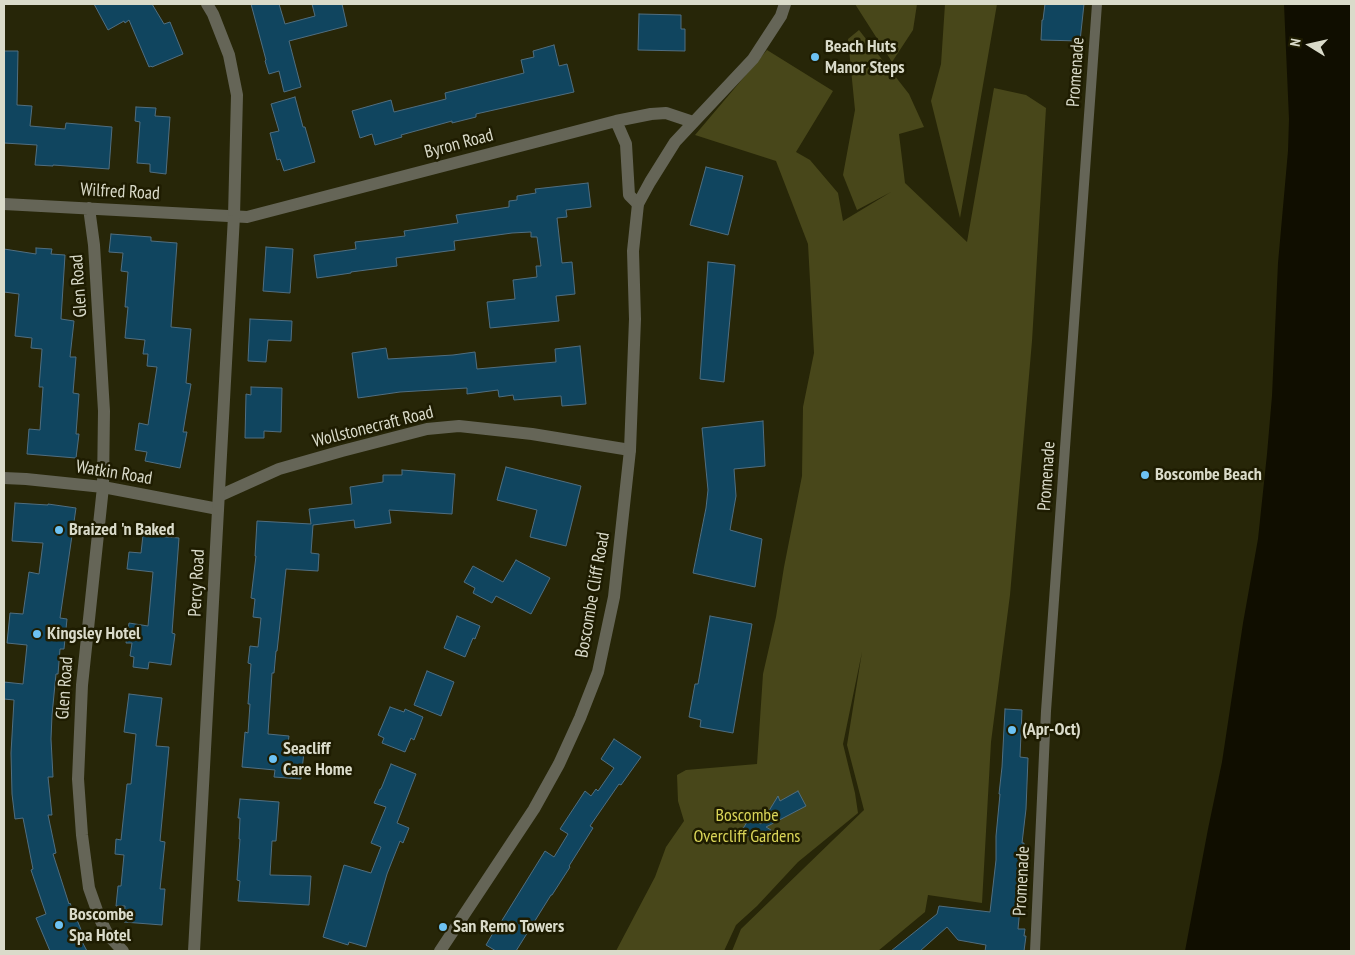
<!DOCTYPE html>
<html>
<head>
<meta charset="utf-8">
<style>
	body { margin:0 }
	#map { position:relative; width:1355px; height:955px; overflow:hidden; background:#272608; font-family:"PT Sans Narrow",sans-serif }
	canvas { display:block }
	.frame { position:absolute; inset:0; border:5px solid #dadbca; pointer-events:none }
	.north { position:absolute; left:1285px; top:20px; width:50px; height:50px; -webkit-text-stroke:4px #1e1c01; paint-order:stroke; rotate:280deg; font-size:14px; font-weight:700; line-height:20px; text-align:center; color:#dadbca }
	.north::after { content:''; display:block; margin:auto; width:18px; height:22px; background:#dadbca; clip-path:polygon(50% 0,100% 100%,50% 72%,0 100%) }
</style>
</head>
<body>
<div id="map">
<canvas width="1355" height="955"></canvas>
<div class="frame"></div>
<div class="north">N</div>
</div>
<script>
const ctx = document.querySelector('canvas').getContext('2d');
ctx.lineJoin = 'round';
function paint(path, color) { ctx.fillStyle = color; ctx.fill(path, 'evenodd'); }
const poly = rows => new Path2D(rows.map(r => 'M' + r).join(''));
function stroke(path, color, width, dash) { ctx.strokeStyle = color; ctx.lineWidth = width; ctx.lineCap = dash ? 'butt' : 'round'; ctx.setLineDash(dash || []); ctx.stroke(path); }
function label(font, color, halo, rows, align = 'center') {
  ctx.font = font + ' "PT Sans Narrow",sans-serif'; ctx.lineWidth = 5; ctx.setLineDash([]); ctx.textBaseline = 'middle'; ctx.strokeStyle = halo; ctx.fillStyle = color; for (const [text, x, y, turn = 0] of rows) {
    ctx.save(); ctx.translate(x, y); ctx.rotate((+turn || 0) * Math.PI / 180); ctx.textAlign = isNaN(turn) ? turn : align; if (halo) ctx.strokeText(text, 0, 0); ctx.fillText(text, 0, 0); ctx.restore();
  }
}
const green = poly([
	[855,4,917,4,913,30,892,62],
	[945,4,997,4,960,218,931,101,941,64],
	[859,30,909,94,924,127,899,134,905,183,967,242,994,88,1026,95,1046,108,1032,341,1010,595,991,742,982,903,928,895,925,912,878,951,732,951,741,929,864,810,847,745,862,652,843,744,855,793,858,813,798,862,757,906,736,925,724,951,616,951,655,877,666,847,684,821,678,801,677,775,686,770,757,764,763,674,776,617,784,567,802,476,803,407,814,353,808,244,776,161,695,135,767,50,833,91,796,152,810,160,838,193,843,221,891,192,857,210,843,175,855,110,848,39]
]);
const water = poly([
	[1284,4,1351,4,1351,951,1185,951,1208,829,1222,762,1243,623,1258,539,1267,454,1272,396,1278,263,1288,151,1289,119]
]);
const building = poly([
	[94,4,152,4,164,24,170,22,183,54,152,67,151,66,149,67,129,20,125,23,124,21,108,30,94,4],
	[251,4,279,4,285,24,315,16,312,4,342,4,347,26,289,41,301,87,284,92,279,71,269,74,265,61,266,60,251,4],
	[1045,4,1084,4,1080,41,1041,40,1042,20,1043,20,1045,4],
	[639,14,681,15,681,29,685,29,685,51,638,50,639,14],
	[554,45,559,66,567,64,574,92,476,114,476,117,452,123,452,121,401,135,402,137,375,145,372,134,360,138,352,111,391,100,394,112,446,99,445,93,524,73,521,60,534,57,533,51,554,45],
	[4,51,18,51,17,105,32,106,30,126,65,129,66,123,112,127,109,169,53,165,53,166,35,165,37,145,4,143,4,51],
	[295,97,303,127,305,127,315,162,284,171,280,159,277,160,270,133,279,131,271,104,295,97],
	[136,107,156,108,155,116,170,117,166,174,150,172,150,164,137,163,140,122,135,121,136,107],
	[706,167,743,176,728,235,690,225,706,167],
	[588,183,591,207,566,210,567,217,557,218,562,263,572,262,575,294,556,296,559,321,490,328,487,302,515,299,513,280,537,277,536,266,541,266,537,237,531,237,531,232,512,233,454,241,455,250,396,258,397,266,351,272,351,273,317,278,314,255,356,249,355,242,405,236,404,231,458,223,456,215,509,207,509,201,517,200,517,196,536,193,535,189,588,183],
	[111,234,151,237,151,241,177,243,171,327,191,329,186,383,191,384,183,432,187,432,180,468,145,461,147,452,135,450,139,423,148,425,157,367,147,366,148,354,143,354,145,340,125,338,128,307,125,307,128,272,121,271,123,253,109,252,111,234],
	[266,247,293,249,290,293,263,291,266,247],
	[36,248,52,249,51,254,65,255,61,319,74,321,70,357,76,357,73,393,79,394,76,434,79,434,76,458,27,454,29,429,40,430,43,387,39,387,42,349,31,348,32,338,15,336,19,294,4,292,4,249,36,254,36,248],
	[708,262,735,265,724,382,700,379,708,262],
	[250,319,292,321,291,341,268,340,266,362,248,361,250,319],
	[580,346,586,404,562,406,561,396,514,400,513,395,499,397,498,390,467,394,467,388,400,392,358,398,352,353,386,348,388,359,453,355,475,352,477,369,556,362,555,349,580,346],
	[251,387,282,388,281,432,264,431,264,438,245,438,246,394,251,395,251,387],
	[763,421,765,466,734,469,736,496,730,530,762,539,755,587,693,573,706,508,708,490,702,428,763,421],
	[506,467,581,486,566,546,530,537,537,510,497,500,506,467],
	[402,470,455,474,452,514,389,510,391,523,355,528,354,520,313,525,311,553,319,554,318,571,286,569,277,651,276,651,274,673,272,673,268,734,289,736,287,751,304,752,301,779,274,777,275,770,242,767,245,732,248,733,250,704,248,704,251,664,248,663,250,646,258,647,261,618,253,617,255,599,251,598,256,556,255,556,257,521,311,524,309,509,352,504,350,487,383,482,383,475,402,475,402,470],
	[15,503,48,505,48,504,76,508,60,618,67,619,64,649,60,649,58,674,56,674,52,715,51,739,53,777,48,777,52,815,48,815,56,853,53,854,69,904,70,903,82,932,78,934,87,951,50,951,36,918,46,914,31,870,33,869,23,818,15,819,12,794,11,753,14,700,4,699,4,682,23,684,27,645,7,643,10,613,23,614,29,572,39,574,43,543,12,541,15,503],
	[143,535,179,538,172,633,175,634,171,665,149,662,148,669,133,667,134,657,130,656,132,643,126,643,129,623,148,626,153,572,127,569,129,552,141,553,143,535],
	[516,560,550,578,531,614,496,596,492,603,473,593,475,588,464,582,473,566,503,582,516,560],
	[457,616,480,626,475,639,473,638,465,657,444,648,457,616],
	[710,616,752,624,733,733,700,727,701,720,689,717,695,684,698,684,710,616],
	[427,671,454,682,441,716,414,705,427,671],
	[129,694,162,698,156,746,169,747,160,841,165,842,160,889,165,889,162,925,124,922,125,906,116,906,118,886,121,886,124,855,115,854,116,839,121,840,127,784,131,784,136,734,124,732,129,694],
	[390,707,404,712,405,709,423,717,414,740,411,738,405,752,382,743,384,738,378,735,390,707],
	[1005,709,1022,710,1020,757,1028,758,1026,809,1022,843,1024,843,1023,860,1021,876,1023,876,1018,929,1025,929,1024,936,1026,936,1024,951,985,951,986,945,958,940,947,927,920,951,891,951,937,914,939,906,990,912,996,860,996,836,1000,794,999,794,1002,767,1005,709],
	[614,739,641,757,621,785,619,784,590,826,593,828,569,866,570,867,552,895,551,895,516,951,496,951,486,945,500,921,501,922,545,851,554,857,568,834,560,829,585,791,591,796,596,789,598,791,614,768,601,759,614,739],
	[391,764,416,774,397,823,409,828,403,843,400,841,387,874,366,947,349,942,348,945,323,937,344,865,371,873,381,847,371,843,386,807,374,803,380,789,381,789,391,764],
	[798,791,806,806,766,827,771,830,762,845,741,832,750,817,761,824,778,796,780,801,798,791],
	[240,799,279,802,276,841,272,841,270,875,311,876,309,905,238,901,240,881,237,880,240,839,239,839,240,818,238,818,240,799]
]);
const pedestrian = poly([
	[1035,951,1046,711,1097,4]
]);
const minor = poly([
	[616,121,626,144,629,195,638,204],
	[4,204,247,217,616,121,651,114,666,113,693,122],
	[89,208,94,245,104,411,103,487,82,685,78,779,82,835,89,888,100,919,108,935,123,951],
	[4,478,26,479,103,487,218,509],
	[219,496,279,469,342,451,427,429,459,426,532,434,630,450]
]);
const tertiary = poly([
	[194,951,234,216,237,95,229,55,213,14,207,4],
	[440,951,534,809,559,764,580,718,598,672,614,597,630,450,635,319,633,251,638,204,650,182,675,142,753,59,781,16,785,4]
]);
const markers = [
	[815,57,5,"#6dc2f3"],
	[1145,475,5,"#6dc2f3"],
	[59,530,5,"#6dc2f3"],
	[37,634,5,"#6dc2f3"],
	[1012,730,5,"#6dc2f3"],
	[273,759,5,"#6dc2f3"],
	[59,925,5,"#6dc2f3"],
	[443,927,5,"#6dc2f3"]
];
const poiNames = [
	["Beach Huts",825,47],
	["Manor Steps",825,68],
	["Boscombe Beach",1155,475],
	["Braized 'n Baked",69,530],
	["Kingsley Hotel",47,634],
	["(Apr-Oct)",1022,730],
	["Seacliff",283,749],
	["Care Home",283,770],
	["Boscombe",69,915],
	["Spa Hotel",69,936],
	["San Remo Towers",453,927]
];
const streetNames = [
	["Promenade",1076,72,-86],
	["Byron Road",459,144,-15],
	["Wilfred Road",120,192,3],
	["Glen Road",79,286,-94],
	["Wollstonecraft Road",373,427,-14],
	["Watkin Road",114,473,9],
	["Promenade",1047,476,-86],
	["Percy Road",197,583,-87],
	["Boscombe Cliff Road",593,595,-80],
	["Glen Road",65,688,-86],
	["Promenade",1022,881,-87]
];
const parkNames = [
	["Boscombe",747,816],
	["Overcliff Gardens",747,837]
];
paint(green, '#48471a');
paint(water, '#100e00');
paint(building, '#10455f');
stroke(building, '#506e80', 1);
stroke(pedestrian, '#656557', 10);
stroke(minor, '#656557', 12);
stroke(tertiary, '#656557', 12);
for (const [x, y, r, color] of markers) { const dot = new Path2D(); dot.arc(x, y, r, 0, 2 * Math.PI); ctx.fillStyle = color; ctx.fill(dot); stroke(dot, '#1e1c01', 2); }
label('bold 18px', '#dadbca', '#1e1c01', poiNames, 'left');
label('18px', '#dadbca', '#1e1c01', streetNames);
label('18px', '#dad558', '#1e1c01', parkNames);
</script>
</body>
</html>
